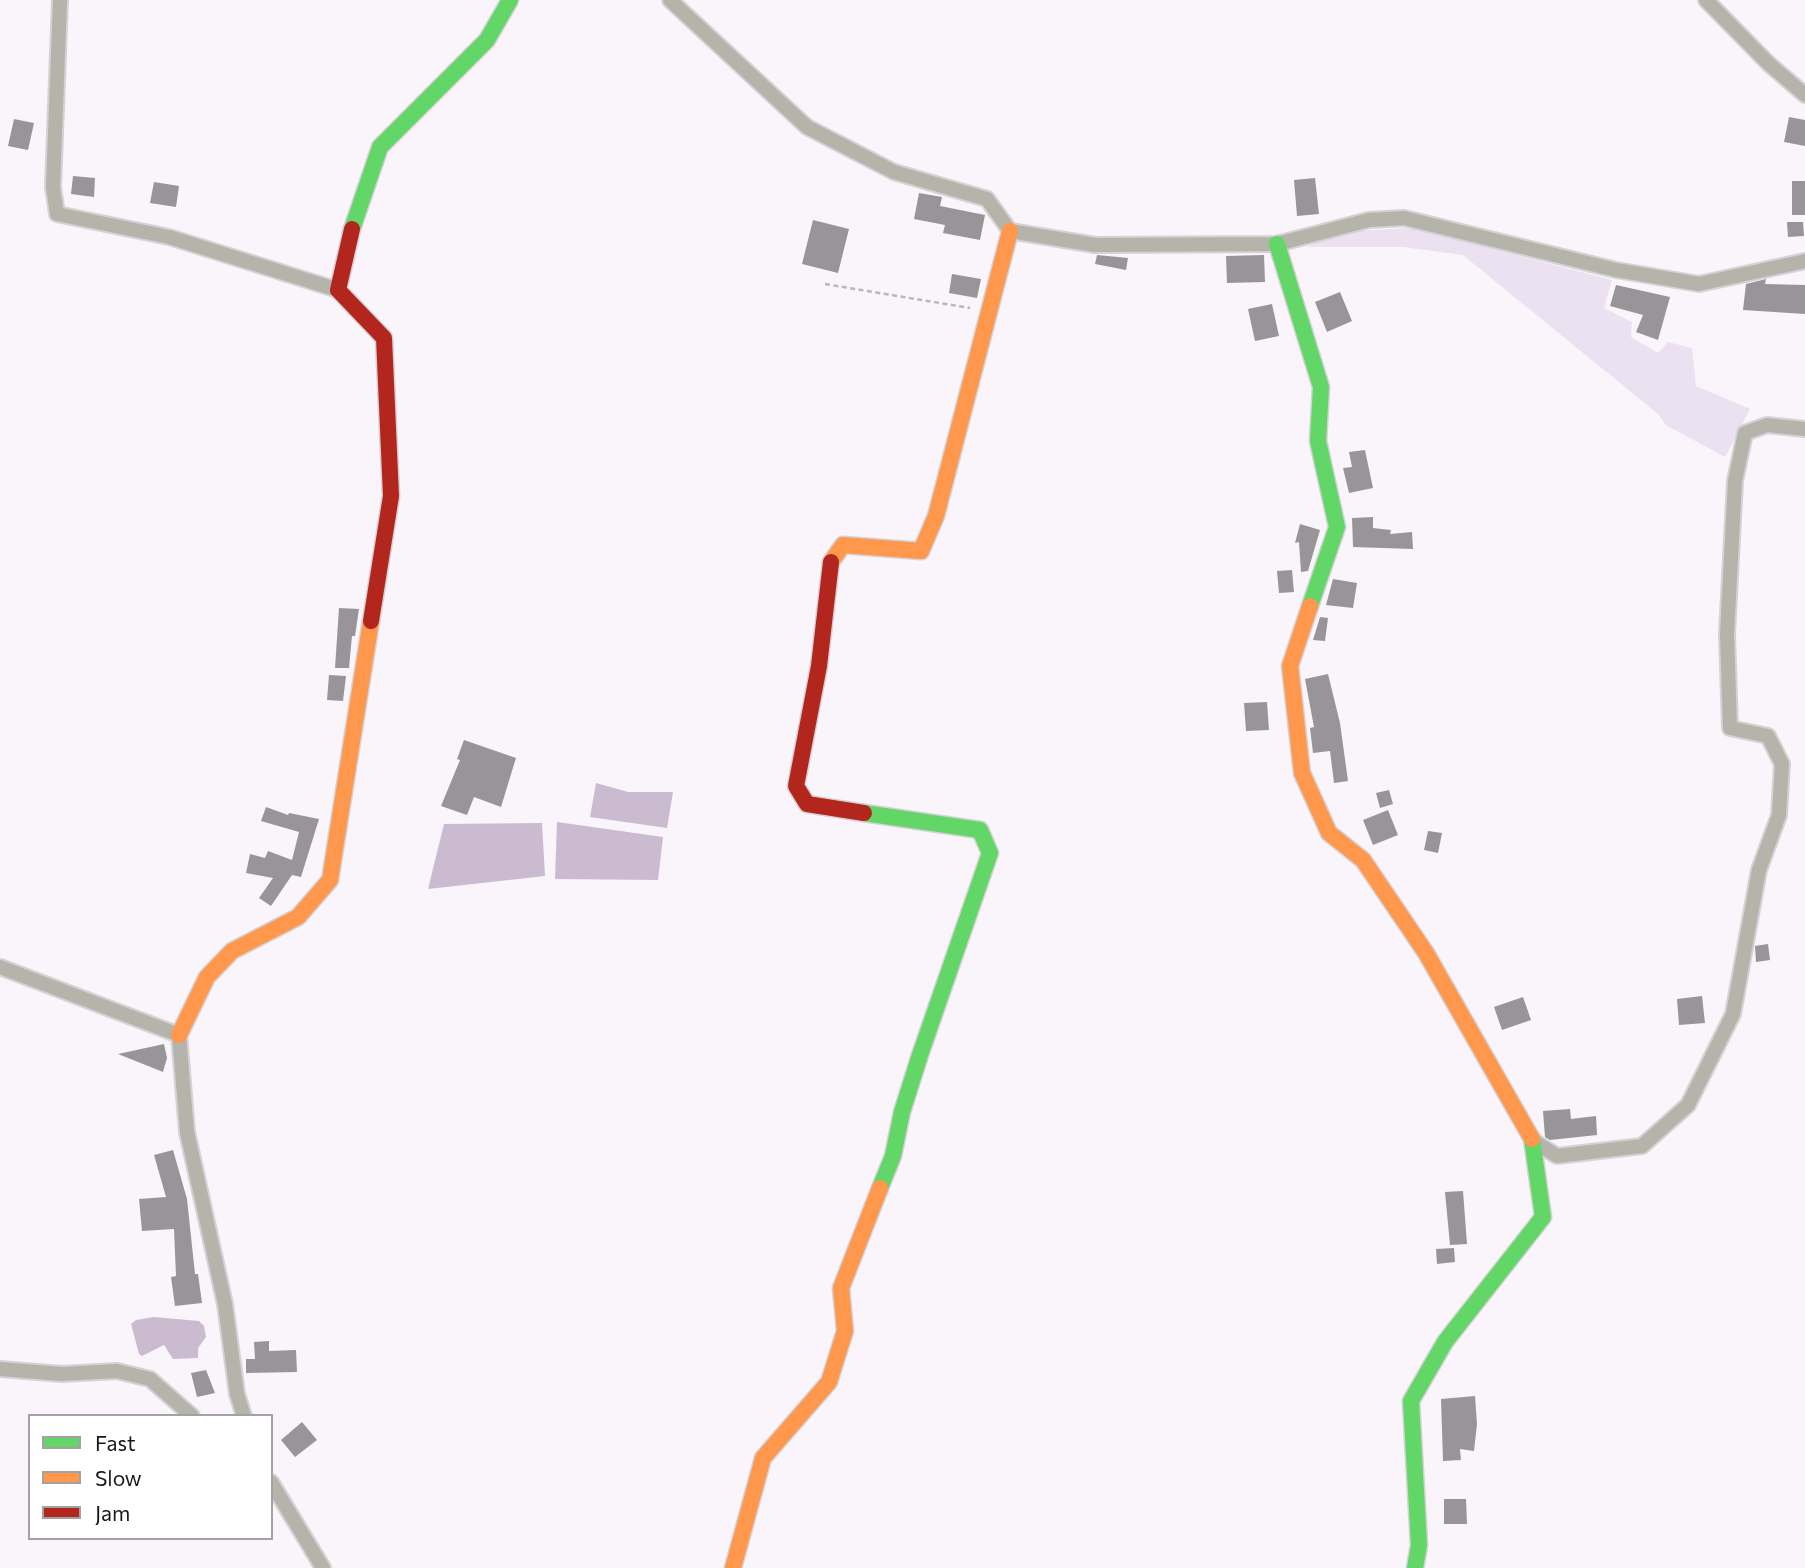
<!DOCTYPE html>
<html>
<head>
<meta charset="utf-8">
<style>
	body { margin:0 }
	#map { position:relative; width:1805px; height:1568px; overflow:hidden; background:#f9f5fa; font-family:Commissioner,sans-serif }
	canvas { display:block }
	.legend { position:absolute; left:28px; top:1414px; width:245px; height:126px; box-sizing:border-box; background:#fff; border:2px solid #a3a1a3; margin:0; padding:9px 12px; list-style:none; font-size:21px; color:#19151a }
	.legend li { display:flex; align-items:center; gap:14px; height:35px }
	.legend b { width:35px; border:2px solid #a3a1a3 }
</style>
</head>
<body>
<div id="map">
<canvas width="1805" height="1568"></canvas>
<ul class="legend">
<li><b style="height:9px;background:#63d668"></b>Fast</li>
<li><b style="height:9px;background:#ff974d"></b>Slow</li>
<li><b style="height:9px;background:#b3261e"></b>Jam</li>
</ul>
</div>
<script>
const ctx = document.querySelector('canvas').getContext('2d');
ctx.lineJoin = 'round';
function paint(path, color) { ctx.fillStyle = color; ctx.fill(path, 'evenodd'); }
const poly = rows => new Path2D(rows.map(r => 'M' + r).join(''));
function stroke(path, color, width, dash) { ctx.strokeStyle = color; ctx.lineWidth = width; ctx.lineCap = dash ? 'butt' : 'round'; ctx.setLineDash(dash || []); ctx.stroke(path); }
const green = poly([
	[1412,228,1612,280,1604,308,1632,322,1631,337,1658,353,1668,342,1692,348,1696,386,1750,409,1725,457,1666,425,1658,414,1463,255,1403,247,1307,247,1336,232]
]);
const water = poly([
	[596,783,628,792,673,792,667,828,590,817],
	[557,822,663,837,658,880,555,879],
	[542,823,545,876,428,889,444,824],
	[154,1317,199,1321,204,1326,206,1337,198,1348,198,1358,173,1359,164,1345,142,1356,139,1354,131,1324,136,1320]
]);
const building = poly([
	[1789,117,1805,120,1805,146,1784,142],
	[14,119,34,123,28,150,8,146],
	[73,176,95,178,94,197,71,194],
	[1315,178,1319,214,1297,216,1294,180],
	[1792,181,1805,181,1805,215,1792,215],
	[154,182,179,186,176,207,150,203],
	[919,193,942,197,940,206,985,215,980,240,943,233,945,225,914,219],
	[813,220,849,229,838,273,802,264],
	[1787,222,1803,222,1804,236,1788,237],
	[1097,255,1128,258,1126,270,1095,264],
	[1264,255,1265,282,1227,283,1226,256],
	[952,274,981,279,977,298,949,293],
	[1766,279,1765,284,1805,285,1805,314,1743,310,1746,284],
	[1616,285,1670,297,1658,340,1636,332,1643,315,1610,306],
	[1340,292,1352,321,1327,332,1315,302],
	[1272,304,1279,336,1255,341,1248,309],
	[1365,450,1373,488,1349,493,1343,468,1352,467,1349,452],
	[1373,517,1373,528,1391,530,1390,534,1412,532,1413,549,1353,547,1352,518],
	[1300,524,1320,530,1308,571,1301,572,1299,542,1295,543],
	[1292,570,1294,592,1279,593,1277,571],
	[1333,579,1357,583,1353,608,1326,605],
	[339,608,359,609,355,636,352,636,349,668,335,668],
	[1320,617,1328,618,1325,641,1313,640],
	[1328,674,1340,723,1348,781,1334,783,1330,751,1313,753,1310,728,1314,727,1305,679],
	[329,675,346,676,343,701,327,700],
	[1267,702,1269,730,1246,731,1244,703],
	[464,740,516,758,501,807,474,797,467,815,441,806,460,760,457,759],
	[1389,790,1393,804,1380,808,1376,793],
	[266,807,288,815,289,813,319,819,301,877,292,875,271,906,259,898,273,878,246,873,250,854,265,858,268,851,292,860,299,832,261,821],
	[1388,810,1398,835,1373,845,1363,820],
	[1428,831,1442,833,1438,853,1424,850],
	[1768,944,1770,960,1756,962,1755,946],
	[1702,996,1705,1023,1679,1025,1677,999],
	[1523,997,1531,1020,1502,1030,1494,1007],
	[164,1044,167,1058,163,1072,118,1054],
	[1570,1109,1571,1119,1596,1116,1597,1135,1550,1140,1545,1137,1543,1111],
	[173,1150,187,1199,195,1274,198,1274,202,1303,175,1306,171,1277,176,1276,174,1229,142,1231,139,1199,166,1197,154,1155],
	[1463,1191,1467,1244,1450,1245,1445,1192],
	[1454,1248,1455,1262,1437,1264,1436,1249],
	[269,1341,269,1351,296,1350,297,1372,246,1373,246,1359,255,1359,254,1342],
	[206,1370,215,1393,197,1397,191,1373],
	[1475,1396,1477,1424,1474,1451,1460,1449,1461,1460,1443,1461,1441,1399],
	[302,1422,317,1440,295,1457,281,1440],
	[1444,1499,1466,1499,1467,1524,1444,1524]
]);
const path = poly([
	[825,284,970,308]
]);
const street = poly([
	[60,0,53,187,57,214,169,237,338,290],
	[670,0,807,127,894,172,987,199,1010,231,1095,245,1277,244,1369,220,1404,218,1616,270,1699,284,1805,261],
	[1706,0,1769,64,1805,95],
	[0,967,179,1035,187,1132,225,1304,237,1394,244,1416],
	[1532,1140,1557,1156,1642,1146,1688,1105,1733,1014,1759,870,1779,815,1782,764,1768,736,1730,728,1727,634,1735,481,1745,433,1767,425,1805,429],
	[0,1369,62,1374,117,1371,150,1379,192,1416],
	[271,1482,323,1568]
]);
const fast = poly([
	[352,229,380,147,487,40,510,0],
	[1277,244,1321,387,1318,441,1337,527,1310,606],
	[864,813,980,830,990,853,920,1055,902,1112,893,1156,880,1188],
	[1415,1568,1419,1545,1411,1401,1445,1342,1543,1217,1532,1139]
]);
const slow = poly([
	[831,562,843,545,921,551,936,516,1010,231],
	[1310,606,1290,666,1302,773,1329,833,1363,860,1426,953,1532,1139],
	[179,1035,207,977,232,951,298,917,330,880,371,621],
	[733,1568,763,1458,829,1382,845,1331,841,1288,880,1188]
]);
const jam = poly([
	[352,229,338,290,384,338,391,496,371,621],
	[831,562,819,666,796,786,807,804,864,813]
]);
paint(green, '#ebe1f0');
paint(water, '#cbbbd1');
paint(building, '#989599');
stroke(street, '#d4d2d5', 18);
stroke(fast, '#d4d2d5', 19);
stroke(slow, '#d4d2d5', 19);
stroke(jam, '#d4d2d5', 19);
stroke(path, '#b9b8b3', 2.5, [5, 3.5]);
stroke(street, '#b4b4aa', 14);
stroke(fast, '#63d668', 16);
stroke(slow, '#ff974d', 16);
stroke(jam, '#b3261e', 16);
</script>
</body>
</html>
